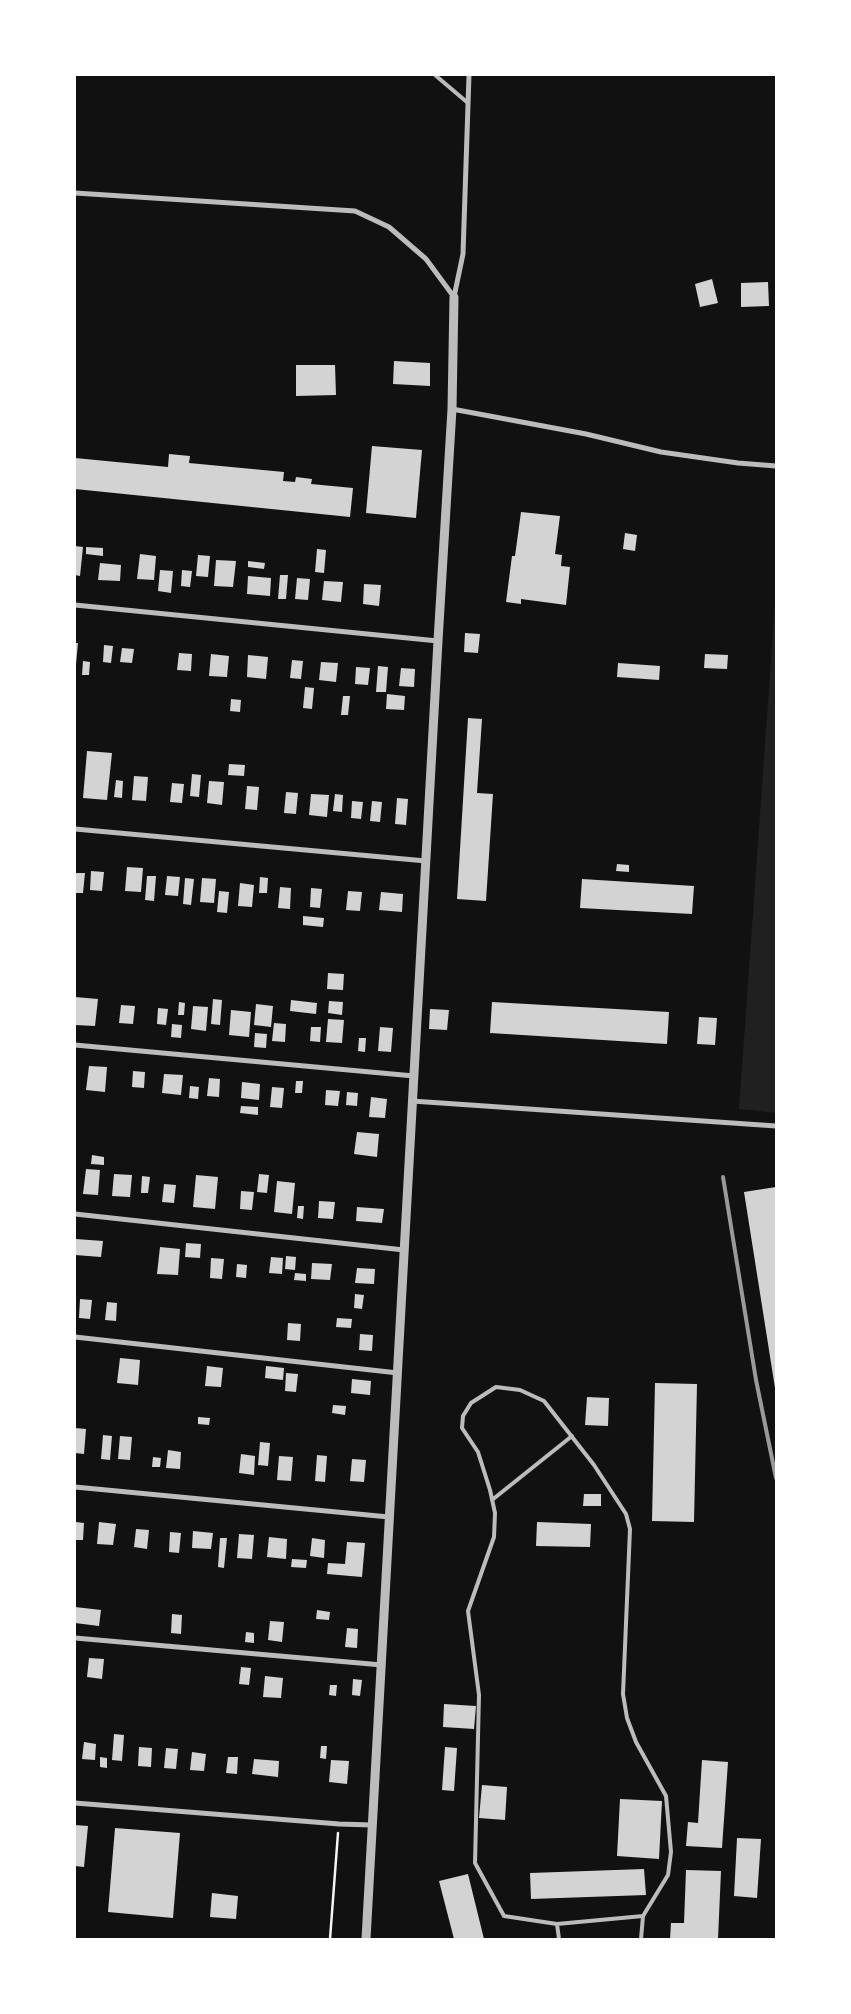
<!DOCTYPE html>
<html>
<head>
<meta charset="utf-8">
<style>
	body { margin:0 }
	#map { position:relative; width:851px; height:2014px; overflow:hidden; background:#111; font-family:"PT Sans",sans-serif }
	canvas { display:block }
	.frame { position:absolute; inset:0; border:76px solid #fff; pointer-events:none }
</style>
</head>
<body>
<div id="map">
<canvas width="851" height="2014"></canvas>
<div class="frame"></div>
</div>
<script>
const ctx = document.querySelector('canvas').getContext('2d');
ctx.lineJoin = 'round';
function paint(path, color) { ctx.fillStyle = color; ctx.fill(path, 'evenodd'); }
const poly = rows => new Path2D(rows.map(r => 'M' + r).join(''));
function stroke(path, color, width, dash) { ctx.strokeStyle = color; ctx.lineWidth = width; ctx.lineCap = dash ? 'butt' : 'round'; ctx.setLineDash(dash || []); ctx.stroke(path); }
const green = poly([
	[776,590,776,1113,739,1109]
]);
const building = poly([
	[712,279,718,303,700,307,695,284],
	[768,282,769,306,741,307,741,283],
	[394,361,430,363,430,386,393,384],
	[296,365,335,365,336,395,296,396],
	[372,446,422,450,416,518,366,513],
	[169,454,190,456,189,463,284,472,283,481,295,482,296,477,312,479,311,484,353,488,350,517,75,489,75,458,168,467],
	[521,512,560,516,555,554,562,555,561,566,570,567,566,605,521,599,521,604,506,602,512,556,515,556],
	[625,533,637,535,635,551,623,549],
	[75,546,83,547,80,576,75,575],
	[86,547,103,548,103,556,86,554],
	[317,549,326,550,324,573,315,572],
	[140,554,156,556,154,580,137,579],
	[198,555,210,556,208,577,196,576],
	[216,560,236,561,233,587,214,586],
	[248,561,265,563,264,569,248,567],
	[100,563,121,565,120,581,98,580],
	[160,570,173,571,171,593,158,591],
	[182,570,192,571,190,587,181,586],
	[280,575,288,575,286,599,278,599],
	[248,576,271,578,270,596,247,594],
	[297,578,310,579,308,600,295,599],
	[324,581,343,582,341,602,322,600],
	[364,584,381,585,379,606,363,604],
	[465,633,480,634,478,653,464,652],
	[75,643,78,643,76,664,75,664],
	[104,645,113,646,111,663,103,662],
	[122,648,134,649,132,663,120,662],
	[179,653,192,654,191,671,177,670],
	[211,654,229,656,227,677,209,676],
	[705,654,728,655,727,669,704,668],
	[248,655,268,657,266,679,247,677],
	[292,660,303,661,301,679,290,678],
	[83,661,90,662,89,675,82,675],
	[321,662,338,663,336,682,319,680],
	[618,663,660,666,659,680,617,677],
	[378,666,388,667,386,692,376,692],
	[356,667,370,668,368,685,355,684],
	[401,668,415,669,414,687,399,686],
	[305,687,314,688,312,709,303,708],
	[387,694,405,696,404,710,386,709],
	[343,696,350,696,348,715,341,715],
	[231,699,241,700,240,712,230,711],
	[468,718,482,719,477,793,493,794,486,901,457,899],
	[87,751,112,753,107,800,83,798],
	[229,764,245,765,244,776,228,775],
	[192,774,201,775,199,797,190,796],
	[134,776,148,777,146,801,132,800],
	[116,780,123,781,122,798,114,797],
	[209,781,224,782,222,805,207,803],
	[172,783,184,784,182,803,170,802],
	[247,786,259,787,257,810,245,809],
	[286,792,298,793,296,814,284,813],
	[311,794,329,795,327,817,309,815],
	[335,794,343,795,342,812,333,811],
	[397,798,408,799,406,825,395,824],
	[352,801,363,802,361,819,351,818],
	[372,801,382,802,380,822,370,821],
	[617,864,629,865,629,872,616,871],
	[127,867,143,868,141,892,125,891],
	[91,871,104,872,102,891,90,890],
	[75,873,85,873,83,893,75,893],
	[147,876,156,876,154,901,145,900],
	[167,876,180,877,178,896,165,895],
	[260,877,268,878,267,893,259,893],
	[185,878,194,879,191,905,183,904],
	[202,878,216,879,214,903,200,902],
	[582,879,694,886,692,914,580,908],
	[240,883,254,885,252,907,238,906],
	[280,887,291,888,290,909,278,908],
	[311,888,322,889,320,908,310,907],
	[219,891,229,892,227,913,217,912],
	[348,891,362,892,360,911,346,910],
	[381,892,403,894,402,912,379,910],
	[303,916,324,918,323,927,303,925],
	[328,973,344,974,343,990,327,989],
	[75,997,98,999,95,1026,75,1025],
	[213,999,222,1000,220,1025,211,1024],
	[291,1000,317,1003,316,1014,290,1011],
	[329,1001,343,1002,342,1015,328,1013],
	[179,1002,185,1003,184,1015,178,1015],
	[492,1002,669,1012,667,1044,490,1033],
	[256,1004,273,1006,271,1027,254,1025],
	[121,1005,135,1006,133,1024,119,1023],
	[193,1006,208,1007,206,1031,191,1029],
	[158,1008,168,1009,166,1025,157,1024],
	[430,1009,449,1010,447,1030,429,1029],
	[231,1010,251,1012,249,1037,229,1035],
	[699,1017,717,1018,715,1045,697,1044],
	[328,1019,344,1020,342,1043,326,1042],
	[274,1023,286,1024,285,1042,272,1041],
	[172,1024,182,1025,181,1038,171,1037],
	[311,1027,321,1027,320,1042,310,1041],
	[380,1027,393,1028,391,1052,378,1051],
	[255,1033,267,1034,266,1048,254,1047],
	[359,1038,366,1038,365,1052,358,1051],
	[89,1066,107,1067,105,1092,86,1090],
	[133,1071,145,1072,144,1088,132,1087],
	[164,1074,183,1075,181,1095,162,1093],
	[209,1078,220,1079,219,1097,207,1096],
	[296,1081,303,1081,302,1093,295,1093],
	[242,1082,260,1084,259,1100,241,1098],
	[190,1086,199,1087,198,1099,189,1098],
	[272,1087,284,1088,282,1108,270,1107],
	[326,1090,340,1091,338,1106,325,1105],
	[347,1092,358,1093,357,1106,346,1105],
	[371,1097,387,1099,385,1118,369,1117],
	[241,1106,258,1107,258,1115,240,1113],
	[357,1132,379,1134,377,1157,354,1154],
	[92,1155,104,1157,104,1165,91,1164],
	[86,1169,100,1170,98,1195,83,1194],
	[114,1174,132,1175,130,1197,112,1196],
	[259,1174,269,1175,267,1193,257,1192],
	[196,1175,218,1177,215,1209,193,1207],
	[142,1176,150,1177,148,1193,141,1193],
	[277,1181,295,1183,292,1214,274,1212],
	[164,1184,176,1185,174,1203,162,1202],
	[776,1187,776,1388,775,1388,744,1192],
	[241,1191,254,1192,252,1210,240,1209],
	[319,1201,335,1202,333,1219,318,1218],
	[298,1206,304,1206,303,1219,297,1218],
	[357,1207,384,1209,382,1223,356,1221],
	[76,1239,103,1241,101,1257,75,1255],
	[186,1243,201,1244,200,1258,185,1257],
	[160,1247,180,1249,178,1275,157,1274],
	[286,1256,296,1257,295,1270,285,1269],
	[271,1257,283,1258,282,1274,269,1273],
	[211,1258,224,1259,222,1279,210,1278],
	[312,1263,332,1264,330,1280,311,1279],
	[237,1264,247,1265,246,1278,236,1277],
	[357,1268,375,1269,374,1284,355,1283],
	[295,1273,306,1274,306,1281,294,1280],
	[355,1294,364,1295,362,1309,354,1308],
	[80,1299,92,1300,90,1319,79,1318],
	[107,1302,117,1303,116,1321,105,1320],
	[337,1318,352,1319,351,1328,336,1327],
	[288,1323,301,1324,300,1341,287,1340],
	[360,1334,373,1335,372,1351,359,1350],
	[120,1358,140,1360,138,1385,117,1383],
	[207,1366,223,1368,221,1387,205,1386],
	[266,1366,284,1368,283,1380,265,1378],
	[286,1373,298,1374,296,1392,285,1391],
	[352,1379,371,1381,370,1395,351,1393],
	[655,1383,697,1384,694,1522,652,1521],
	[587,1397,609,1398,608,1426,585,1425],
	[333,1405,346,1406,345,1415,332,1413],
	[198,1417,210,1418,209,1425,198,1424],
	[75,1428,86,1429,84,1454,75,1453],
	[103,1435,112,1436,110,1460,101,1459],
	[120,1436,132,1437,130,1460,118,1459],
	[260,1442,270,1443,268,1466,258,1465],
	[168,1450,181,1452,180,1469,166,1468],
	[241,1454,255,1456,254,1475,239,1473],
	[317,1455,327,1456,325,1482,315,1481],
	[279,1456,293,1457,291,1481,277,1480],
	[153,1457,161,1458,160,1467,152,1467],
	[352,1459,366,1460,364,1482,350,1481],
	[584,1494,601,1494,601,1506,583,1506],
	[76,1522,84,1523,83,1540,75,1540],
	[99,1522,116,1524,113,1545,97,1544],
	[537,1522,591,1524,590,1547,536,1546],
	[136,1529,149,1530,147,1549,134,1547],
	[193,1531,213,1533,211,1549,192,1548],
	[170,1532,181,1533,179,1553,169,1552],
	[239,1534,254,1535,252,1559,237,1558],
	[269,1537,287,1539,286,1559,267,1557],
	[220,1538,227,1538,224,1568,218,1567],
	[312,1538,325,1540,324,1558,310,1556],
	[347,1542,365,1543,362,1577,327,1574,328,1563,345,1564],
	[292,1559,307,1560,306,1568,291,1567],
	[75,1607,101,1610,99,1626,75,1623],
	[317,1610,330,1612,329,1620,316,1619],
	[172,1614,182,1615,181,1634,171,1633],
	[270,1621,284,1622,282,1642,268,1640],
	[347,1628,358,1629,357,1648,345,1647],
	[246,1632,254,1633,254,1643,245,1642],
	[89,1658,104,1659,102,1679,87,1677],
	[241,1667,251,1668,249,1685,239,1684],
	[265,1676,283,1678,281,1698,263,1697],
	[353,1679,362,1680,360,1696,352,1695],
	[330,1685,337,1685,336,1696,329,1695],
	[444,1704,476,1706,474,1729,443,1727],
	[114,1734,124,1735,122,1761,112,1760],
	[84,1742,96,1744,95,1760,82,1759],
	[321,1746,327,1746,326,1759,320,1758],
	[139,1747,152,1748,151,1767,138,1766],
	[445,1747,457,1748,454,1791,442,1790],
	[166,1748,178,1749,176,1769,164,1768],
	[192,1752,206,1754,204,1771,190,1770],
	[100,1757,107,1758,107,1768,100,1767],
	[228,1757,238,1757,237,1774,226,1773],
	[254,1759,279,1761,278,1777,252,1774],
	[331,1760,349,1761,347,1784,329,1782],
	[702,1760,728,1762,722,1848,686,1846,688,1822,698,1823],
	[482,1785,507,1787,505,1820,479,1818],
	[620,1799,662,1801,659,1859,617,1856],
	[75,1825,88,1826,84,1867,75,1866],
	[115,1828,180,1833,173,1918,108,1912],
	[737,1838,761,1839,757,1898,734,1896],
	[644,1869,646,1895,531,1899,530,1873],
	[686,1870,721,1871,718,1939,670,1939,671,1923,684,1923],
	[468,1874,484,1939,454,1939,439,1881],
	[212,1893,238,1896,236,1919,210,1917]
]);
const path = poly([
	[330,1939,338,1833]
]);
const service = poly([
	[435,75,468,103],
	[492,1500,572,1436],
	[557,1924,643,1916],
	[559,1939,557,1924,504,1916,475,1863,479,1695,468,1611,494,1537,495,1513,490,1490,478,1452,462,1428,463,1416,471,1403,496,1387,520,1390,544,1401,594,1465,626,1514,630,1529,623,1694,627,1718,636,1742,666,1796,671,1852,668,1875,643,1916,641,1939]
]);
const minor = poly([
	[75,193,355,211,389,227,426,259,454,297],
	[454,297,463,254,469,75],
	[452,409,586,434,661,452,738,463,776,466],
	[75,605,438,641],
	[75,829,426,861],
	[75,1045,414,1076],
	[412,1101,776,1126],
	[75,1214,404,1250],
	[75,1337,398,1373],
	[75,1487,389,1517],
	[75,1638,382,1665],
	[75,1803,339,1824,372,1825]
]);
const tertiary = poly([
	[366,1939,438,641,452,409,454,297]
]);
const rail = poly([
	[723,1177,756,1380,776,1478]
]);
paint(green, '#202020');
paint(building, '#d3d3d3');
stroke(path, '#f5f5f5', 2.5);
stroke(service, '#bcbcbc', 4);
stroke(minor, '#bcbcbc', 5);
stroke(tertiary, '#bcbcbc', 9);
stroke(rail, '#9a9a9a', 4);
</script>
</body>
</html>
